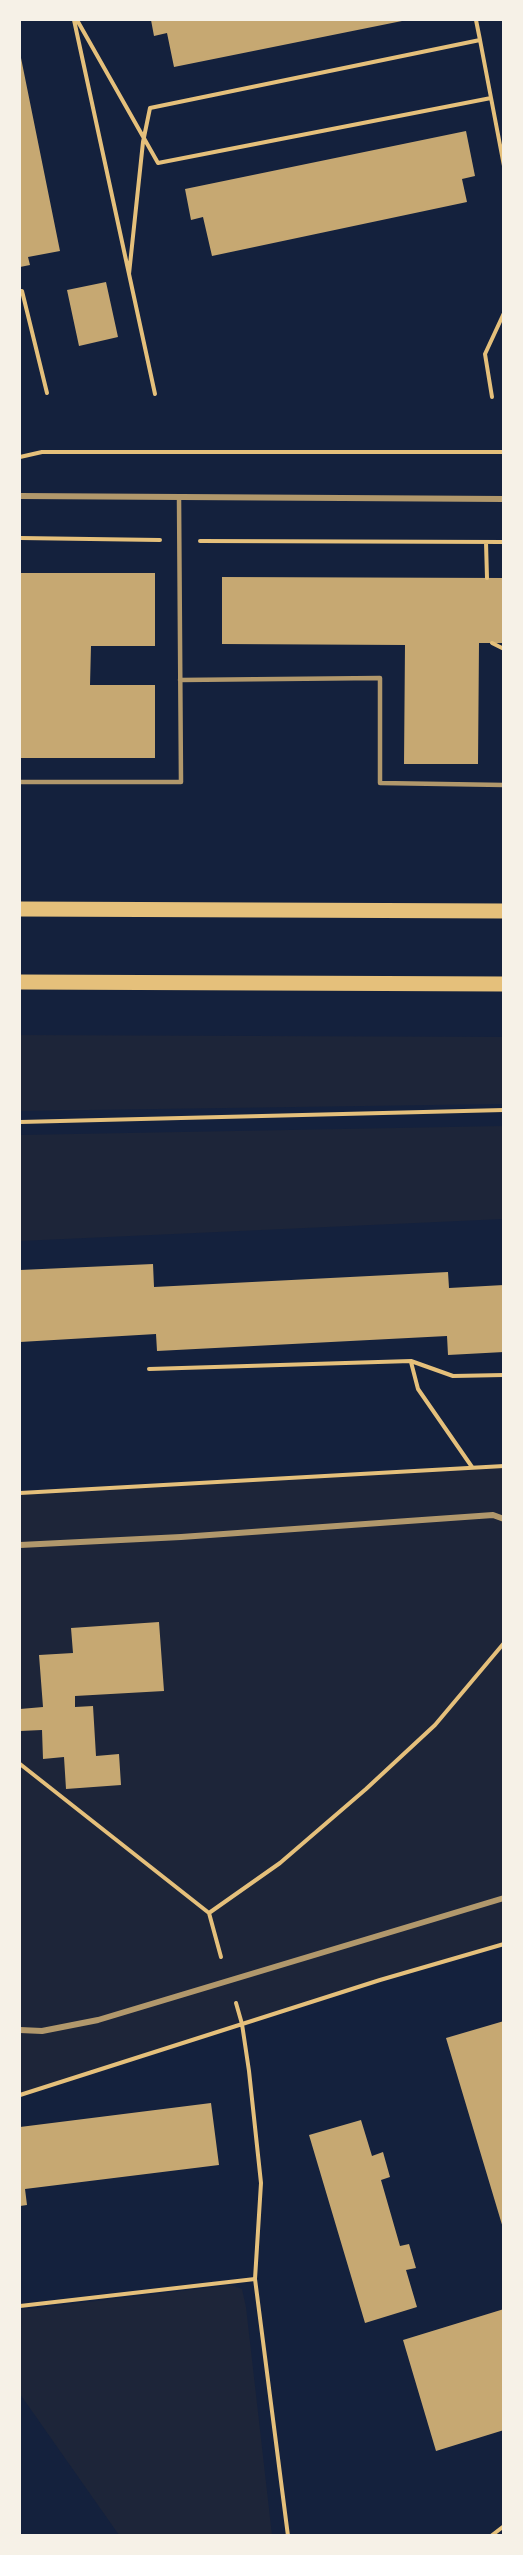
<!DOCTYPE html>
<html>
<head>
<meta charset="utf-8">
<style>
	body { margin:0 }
	#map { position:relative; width:523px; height:2555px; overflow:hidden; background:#14213d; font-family:"PT Sans Narrow",sans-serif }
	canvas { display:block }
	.frame { position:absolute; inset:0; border:21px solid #f6f1e7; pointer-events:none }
</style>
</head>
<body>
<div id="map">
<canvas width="523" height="2555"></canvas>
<div class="frame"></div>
</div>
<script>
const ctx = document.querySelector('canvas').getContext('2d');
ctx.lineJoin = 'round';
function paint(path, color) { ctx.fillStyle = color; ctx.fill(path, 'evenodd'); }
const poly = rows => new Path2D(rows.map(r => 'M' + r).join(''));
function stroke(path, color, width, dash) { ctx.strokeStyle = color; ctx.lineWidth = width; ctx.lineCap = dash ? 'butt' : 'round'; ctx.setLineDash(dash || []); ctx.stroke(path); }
const green = poly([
	[20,1035,503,1037,503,1104,20,1111],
	[503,1126,503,1219,20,1241,20,1135],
	[503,1466,503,1944,380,1980,20,2095,20,1493],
	[231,2285,242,2289,246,2307,272,2535,119,2535,20,2394,20,2310]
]);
const building = poly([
	[151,20,402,20,402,21,174,67,167,33,154,36],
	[20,53,60,251,28,257,30,265,20,267],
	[466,131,475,176,462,179,467,202,212,256,203,217,191,220,185,189],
	[106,282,118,337,79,346,67,290],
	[20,573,155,573,155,646,91,646,90,685,155,685,155,758,20,758],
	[222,577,504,578,504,643,479,643,478,764,404,764,405,645,222,644],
	[153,1264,154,1287,448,1272,449,1288,504,1285,504,1352,448,1355,447,1336,157,1351,156,1334,20,1342,20,1270],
	[159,1622,164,1691,75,1696,75,1707,93,1706,96,1756,119,1754,121,1785,66,1789,64,1757,43,1759,42,1730,20,1731,20,1709,43,1707,39,1655,73,1653,71,1628],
	[504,2021,504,2228,503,2228,446,2038],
	[211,2103,219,2165,25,2189,27,2205,20,2206,20,2127],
	[361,2120,372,2156,383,2152,390,2177,381,2180,400,2246,409,2244,416,2268,406,2270,417,2307,365,2323,309,2135],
	[504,2309,504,2430,436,2451,403,2340]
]);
const path = poly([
	[74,20,155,394],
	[77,20,158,163,491,98],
	[480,40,504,166],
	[129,274,143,142,150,108,480,40,476,20],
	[20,291,22,291,47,393],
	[492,397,485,354,504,313],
	[20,457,42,452,504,452],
	[20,538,160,540],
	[200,541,504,542],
	[486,542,487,578],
	[492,643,504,649],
	[20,1122,504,1110],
	[411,1362,418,1389,472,1467],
	[149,1369,411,1361,453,1376,504,1375],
	[20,1493,504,1466],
	[20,1764,209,1913,221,1957],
	[209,1913,280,1863,366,1789,435,1725,504,1643],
	[236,2003,242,2024,249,2071,261,2183,255,2279,288,2536],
	[20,2095,380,1980,504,1944],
	[20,2306,255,2279],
	[491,2536,504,2526]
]);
const service = poly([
	[180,680,380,678,380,783,504,785],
	[20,782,181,782,179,497]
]);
const minor = poly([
	[20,496,504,499],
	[20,1545,181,1537,493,1515,504,1519],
	[20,2030,42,2031,98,2020,504,1898]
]);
const primary = poly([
	[20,909,504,911],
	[20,982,504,984]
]);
paint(green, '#1d2539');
paint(building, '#c6a872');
stroke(path, '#e5c07b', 4);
stroke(service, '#b1986c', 4.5);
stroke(minor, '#b1986c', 6);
stroke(primary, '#e5c07b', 15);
</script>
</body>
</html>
